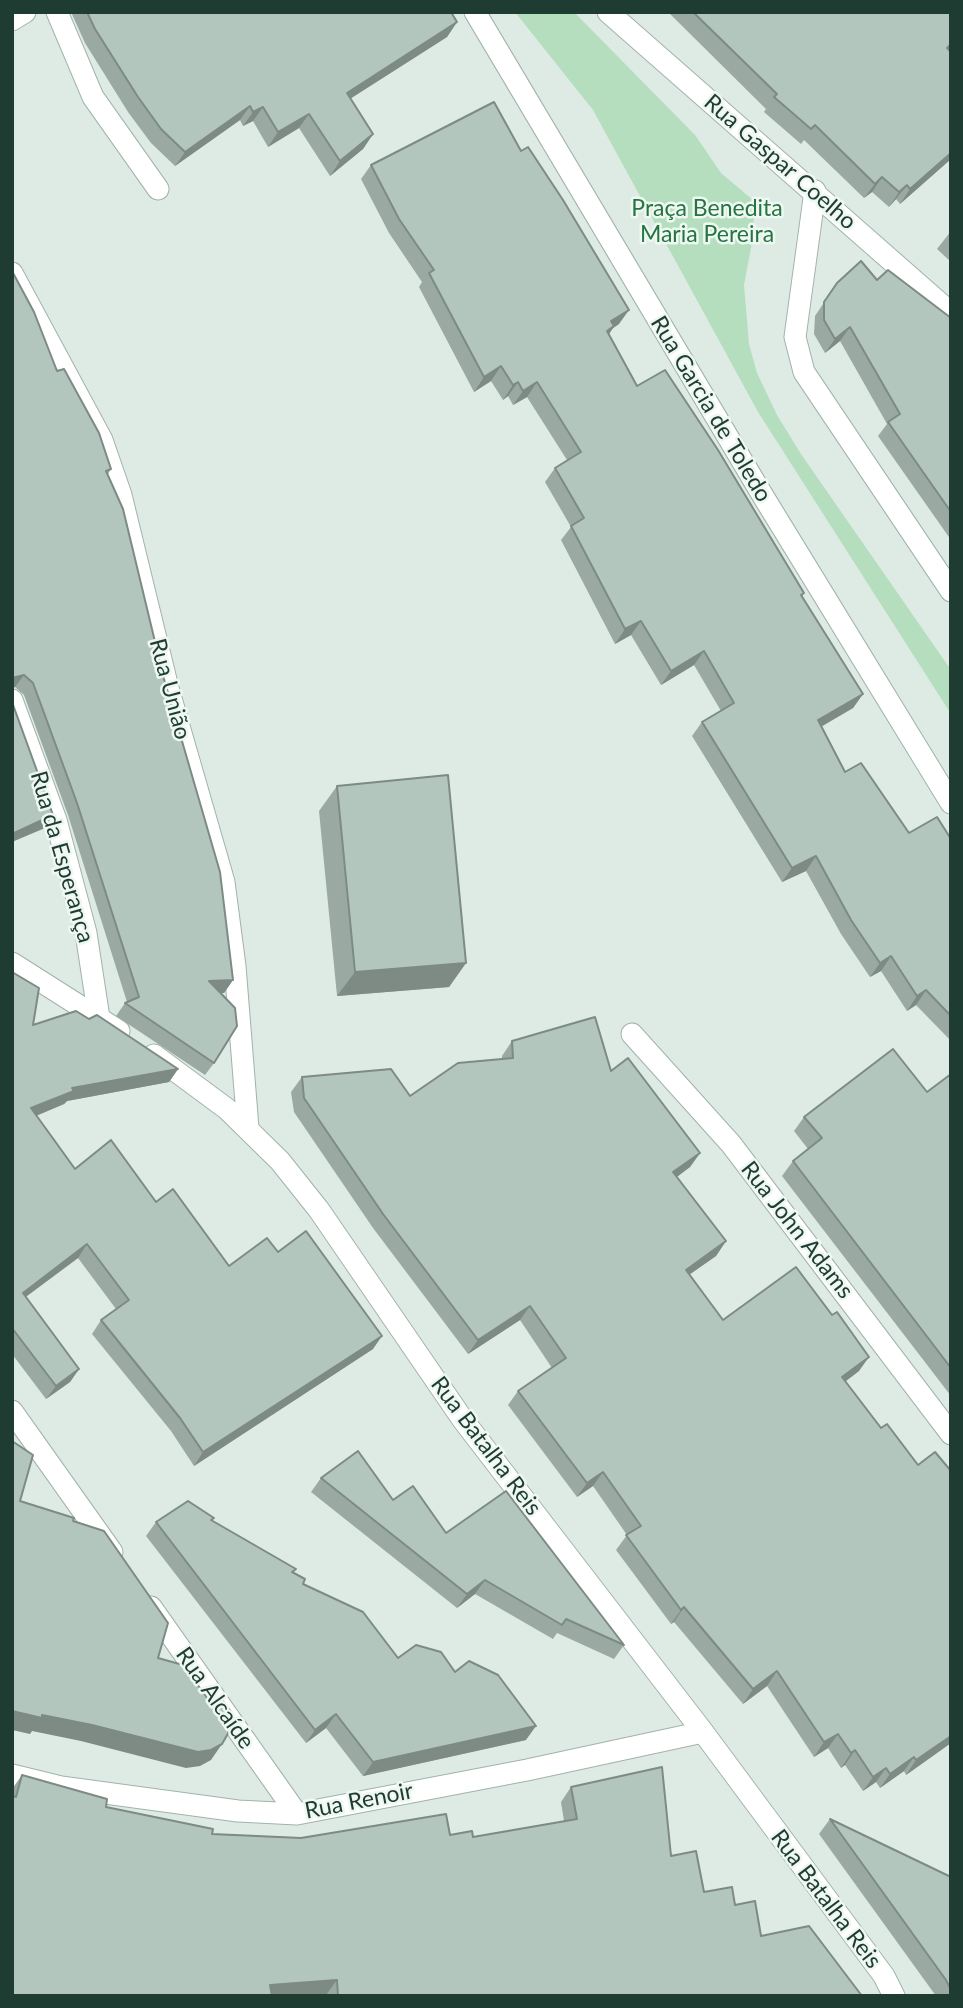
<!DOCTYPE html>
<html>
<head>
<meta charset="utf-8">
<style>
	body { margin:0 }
	#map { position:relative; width:963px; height:2008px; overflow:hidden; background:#deebe4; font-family:Lato,sans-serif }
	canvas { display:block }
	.frame { position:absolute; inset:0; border:14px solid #1e3c32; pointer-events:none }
</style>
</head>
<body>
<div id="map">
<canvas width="963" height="2008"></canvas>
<div class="frame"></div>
</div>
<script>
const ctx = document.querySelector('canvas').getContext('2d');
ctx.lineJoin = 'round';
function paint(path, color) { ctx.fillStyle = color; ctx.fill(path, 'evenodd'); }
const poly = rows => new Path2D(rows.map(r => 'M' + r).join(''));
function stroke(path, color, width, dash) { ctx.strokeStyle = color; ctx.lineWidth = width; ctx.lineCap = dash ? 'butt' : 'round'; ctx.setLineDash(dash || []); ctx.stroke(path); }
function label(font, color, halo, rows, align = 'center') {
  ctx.font = font + ' Lato,sans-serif'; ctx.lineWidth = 5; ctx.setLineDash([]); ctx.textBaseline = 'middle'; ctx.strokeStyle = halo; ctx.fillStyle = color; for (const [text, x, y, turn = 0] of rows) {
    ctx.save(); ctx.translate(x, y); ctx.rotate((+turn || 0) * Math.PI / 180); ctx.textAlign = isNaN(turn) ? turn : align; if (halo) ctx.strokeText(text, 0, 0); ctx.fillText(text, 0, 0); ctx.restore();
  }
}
const green = poly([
	[515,12,574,12,695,135,721,173,753,200,754,232,744,285,749,344,757,373,777,415,801,454,951,670,951,714,758,412,593,110]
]);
const minor = poly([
	[57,12,93,97,158,189],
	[475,12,763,496,951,803],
	[608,12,951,313],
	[12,20,25,12],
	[815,191,795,337,804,372,951,591],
	[12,273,102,440,121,495,168,688,224,882,235,966,248,1128],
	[12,700,56,820,86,933,99,1018],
	[12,963,119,1031],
	[632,1034,731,1144,951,1434],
	[154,1055,227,1109,280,1161,319,1210,463,1420,703,1732,884,1976,894,1996],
	[12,1411,112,1552],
	[151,1607,297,1814],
	[12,1775,61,1787,238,1811,297,1814,527,1770,703,1732]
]);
const wall = poly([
	[71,12,451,12,457,22,447,37,350,99,373,134,363,149,330,176,299,128,268,147,253,121,243,126,240,120,175,166,151,143,128,112,85,43],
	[668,12,951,12,949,50,951,52,951,159,900,204,896,199,889,207,872,192,864,198,804,140,801,144,764,112,766,109],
	[521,151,619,324,613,328,609,334,637,386,804,593,802,597,863,694,853,708,821,727,845,772,909,833,951,839,951,1041,916,1005,907,1011,881,971,870,977,841,934,806,871,782,882,692,736,702,722,721,711,694,665,661,685,631,635,615,644,561,540,571,527,545,482,555,468,567,460,527,397,513,405,508,396,503,400,491,381,474,392,419,287,422,282,389,233,361,179,371,165],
	[951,231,951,262,937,249],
	[12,271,57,371,111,469,108,474,233,980,224,993,220,993,214,1063,205,1075,116,1016,125,1003,127,1002,68,815,24,695,15,687,12,688],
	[877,280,951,318,951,540,878,436,887,424,840,341,825,353,814,334,815,316,837,283],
	[337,786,466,963,449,987,337,996,319,811],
	[12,972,33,1025,89,1019,178,1069,169,1082,67,1101,64,1104,36,1116,75,1169,156,1202,229,1266,278,1252,373,1349,194,1466,171,1431,92,1334,101,1320,116,1309,78,1258,26,1297,79,1369,70,1382,46,1399,12,1354],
	[512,1041,611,1071,700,1153,690,1167,677,1177,726,1241,716,1256,690,1274,723,1320,859,1371,845,1382,881,1428,918,1465,951,1471,951,1743,906,1775,904,1771,880,1788,876,1782,863,1791,845,1765,841,1768,828,1748,814,1757,767,1686,743,1704,674,1622,671,1624,616,1550,627,1535,593,1486,577,1497,508,1405,518,1391,552,1368,520,1320,468,1354,373,1228,294,1112,291,1092,302,1077,410,1096,502,1059,502,1056],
	[951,1074,951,1396,782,1176,793,1161,808,1149,794,1131,804,1117,927,1092],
	[321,1478,446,1533,624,1645,614,1659,557,1633,553,1639,475,1594,457,1608,311,1492],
	[214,1518,212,1521,296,1569,293,1573,303,1584,398,1658,455,1672,526,1740,363,1776,326,1728,306,1743,146,1536,156,1522],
	[22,1775,106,1807,212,1834,301,1838,450,1835,473,1837,564,1821,561,1802,571,1787,671,1856,704,1892,735,1905,761,1936,862,1996,327,1996,326,1995,311,1996,12,1996,12,1789],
	[830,1819,951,1877,951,1996,936,1996,819,1834]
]);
const shadedWall = poly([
	[457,22,447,37,337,107,347,93],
	[250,106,240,120,175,166,185,152],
	[263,107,253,121,243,126,253,112],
	[309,114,299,128,268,147,278,132],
	[373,134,363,149,330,176,340,161],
	[951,153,951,159,900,204,910,189],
	[882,177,872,192,864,198,875,184],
	[907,185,896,199,889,207,899,192],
	[629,310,619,324,613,328,604,341,611,321],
	[850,327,840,341,825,353,835,339],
	[501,366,491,381,474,392,484,377],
	[518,382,508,396,503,400,513,385],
	[537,382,527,397,513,405,523,391],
	[641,621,631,635,615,644,625,629],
	[704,651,694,665,661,685,671,671],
	[24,675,15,687,12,688,12,678],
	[863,694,853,708,808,734,818,720],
	[53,815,45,828,12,842,12,834],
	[816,856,806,871,782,882,792,868],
	[891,956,881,971,870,977,880,963],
	[466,963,449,987,337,996,355,972],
	[233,980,224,993,200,994,209,981],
	[926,990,916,1005,907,1011,917,996],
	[178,1069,169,1082,67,1101,64,1104,21,1122,31,1108,72,1088],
	[700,1153,690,1167,663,1187,673,1172],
	[726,1241,716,1256,676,1284,686,1270],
	[87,1244,78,1258,13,1306,23,1293],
	[530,1306,520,1320,468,1354,478,1340],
	[382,1336,373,1349,194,1466,203,1452],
	[869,1357,859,1371,832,1391,842,1377],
	[79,1369,70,1382,46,1399,56,1386],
	[603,1472,593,1486,577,1497,587,1483],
	[485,1580,475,1594,457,1608,467,1594],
	[684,1607,674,1622,671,1624,681,1610],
	[777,1671,767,1686,743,1704,753,1689],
	[12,1711,42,1715,222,1744,211,1760,200,1766,186,1768,81,1741,32,1731,30,1734,12,1730],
	[336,1714,326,1728,306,1743,315,1730],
	[536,1726,526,1740,363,1776,373,1762],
	[838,1734,828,1748,814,1757,824,1742],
	[951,1736,951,1743,906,1775,916,1760],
	[855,1750,845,1765,841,1768,851,1753],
	[914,1757,904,1771,880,1788,890,1774],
	[886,1768,876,1782,863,1791,873,1777],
	[337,1980,326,1995,311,1996,263,1996,270,1985]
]);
const building = poly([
	[87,12,451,12,457,22,347,93,373,134,340,161,309,114,278,132,263,107,253,112,250,106,185,152,161,129,138,97,95,29,87,12],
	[693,12,951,12,951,44,947,48,951,52,951,153,910,189,907,185,899,192,882,177,875,184,815,125,811,129,774,97,777,94,693,12],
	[494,102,521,151,528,147,563,200,629,310,611,321,614,326,607,331,637,386,665,370,718,450,804,593,801,595,863,694,818,720,845,772,861,763,909,833,937,817,951,839,951,1016,926,990,917,996,891,956,880,963,851,920,816,856,792,868,702,722,734,703,704,651,671,671,641,621,625,629,571,526,584,518,555,468,581,452,537,382,523,391,518,382,513,385,501,366,484,377,429,273,434,270,399,219,371,165,494,102],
	[861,261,877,280,888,270,951,318,951,512,888,422,900,414,850,327,835,339,824,320,824,302,837,283,861,261],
	[12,271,34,312,57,371,64,369,99,433,111,469,106,471,123,509,164,679,220,872,233,980,209,981,235,1008,237,1026,214,1063,125,1003,139,997,77,803,33,683,24,675,12,678,12,271],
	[12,702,53,815,12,834,12,702],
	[448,775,466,963,355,972,337,786,448,775],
	[12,972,39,988,33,1025,76,1011,89,1019,97,1015,178,1069,72,1088,74,1091,31,1108,75,1169,111,1140,156,1202,173,1189,229,1266,267,1238,278,1252,306,1231,382,1336,203,1452,180,1418,101,1320,129,1300,87,1244,23,1293,79,1369,56,1386,12,1328,12,972],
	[595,1017,611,1071,628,1058,700,1153,673,1172,726,1241,686,1270,723,1320,796,1267,832,1315,837,1312,869,1357,842,1377,881,1428,887,1424,918,1465,935,1452,951,1471,951,1736,916,1760,914,1757,890,1774,886,1768,873,1777,855,1750,851,1753,838,1734,824,1742,777,1671,753,1689,684,1607,681,1610,626,1535,641,1526,603,1472,587,1483,518,1391,566,1358,530,1306,478,1340,383,1214,304,1098,302,1077,391,1069,410,1096,458,1063,513,1058,512,1041,595,1017],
	[893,1049,927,1092,951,1074,951,1368,793,1161,822,1138,804,1117,893,1049],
	[12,1441,33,1455,20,1501,74,1518,73,1521,104,1531,168,1623,158,1658,183,1665,214,1707,223,1701,232,1713,230,1730,222,1744,211,1750,198,1752,92,1725,42,1715,42,1718,12,1711,12,1441],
	[358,1451,393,1500,413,1486,446,1533,506,1491,624,1645,566,1619,562,1625,485,1580,467,1594,321,1478,358,1451],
	[188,1501,214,1518,211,1520,296,1569,292,1572,305,1579,303,1584,363,1612,398,1658,416,1645,441,1652,455,1672,469,1661,498,1675,536,1726,373,1762,336,1714,315,1730,156,1522,188,1501],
	[662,1767,671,1856,696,1851,704,1892,732,1887,735,1905,755,1901,761,1936,809,1926,862,1996,338,1996,337,1980,270,1985,272,1996,12,1996,12,1796,16,1797,22,1775,107,1799,106,1807,213,1829,212,1834,301,1838,446,1814,450,1835,472,1831,473,1837,577,1819,571,1787,662,1767],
	[830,1819,951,1877,951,1990,946,1980,830,1819]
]);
const streetNames = [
	["Rua Gaspar Coelho",780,162,41],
	["Rua Garcia de Toledo",711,409,59],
	["Rua União",170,689,75],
	["Rua da Esperança",62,857,74],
	["Rua John Adams",797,1230,52],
	["Rua Batalha Reis",486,1446,53],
	["Rua Alcaíde",215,1698,55],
	["Rua Renoir",359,1801,-11],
	["Rua Batalha Reis",826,1899,53]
];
const parkNames = [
	["Praça Benedita",707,209],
	["Maria Pereira",707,235]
];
paint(green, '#b4debd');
stroke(minor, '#a1b3ab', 23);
stroke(minor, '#fff', 21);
paint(wall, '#9aaaa3');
paint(shadedWall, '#7d8b84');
paint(building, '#b3c6bd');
stroke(building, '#7d8b84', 2);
label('23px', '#1e3c32', '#eef7f2', streetNames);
label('23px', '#257540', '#eef7f2', parkNames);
</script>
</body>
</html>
